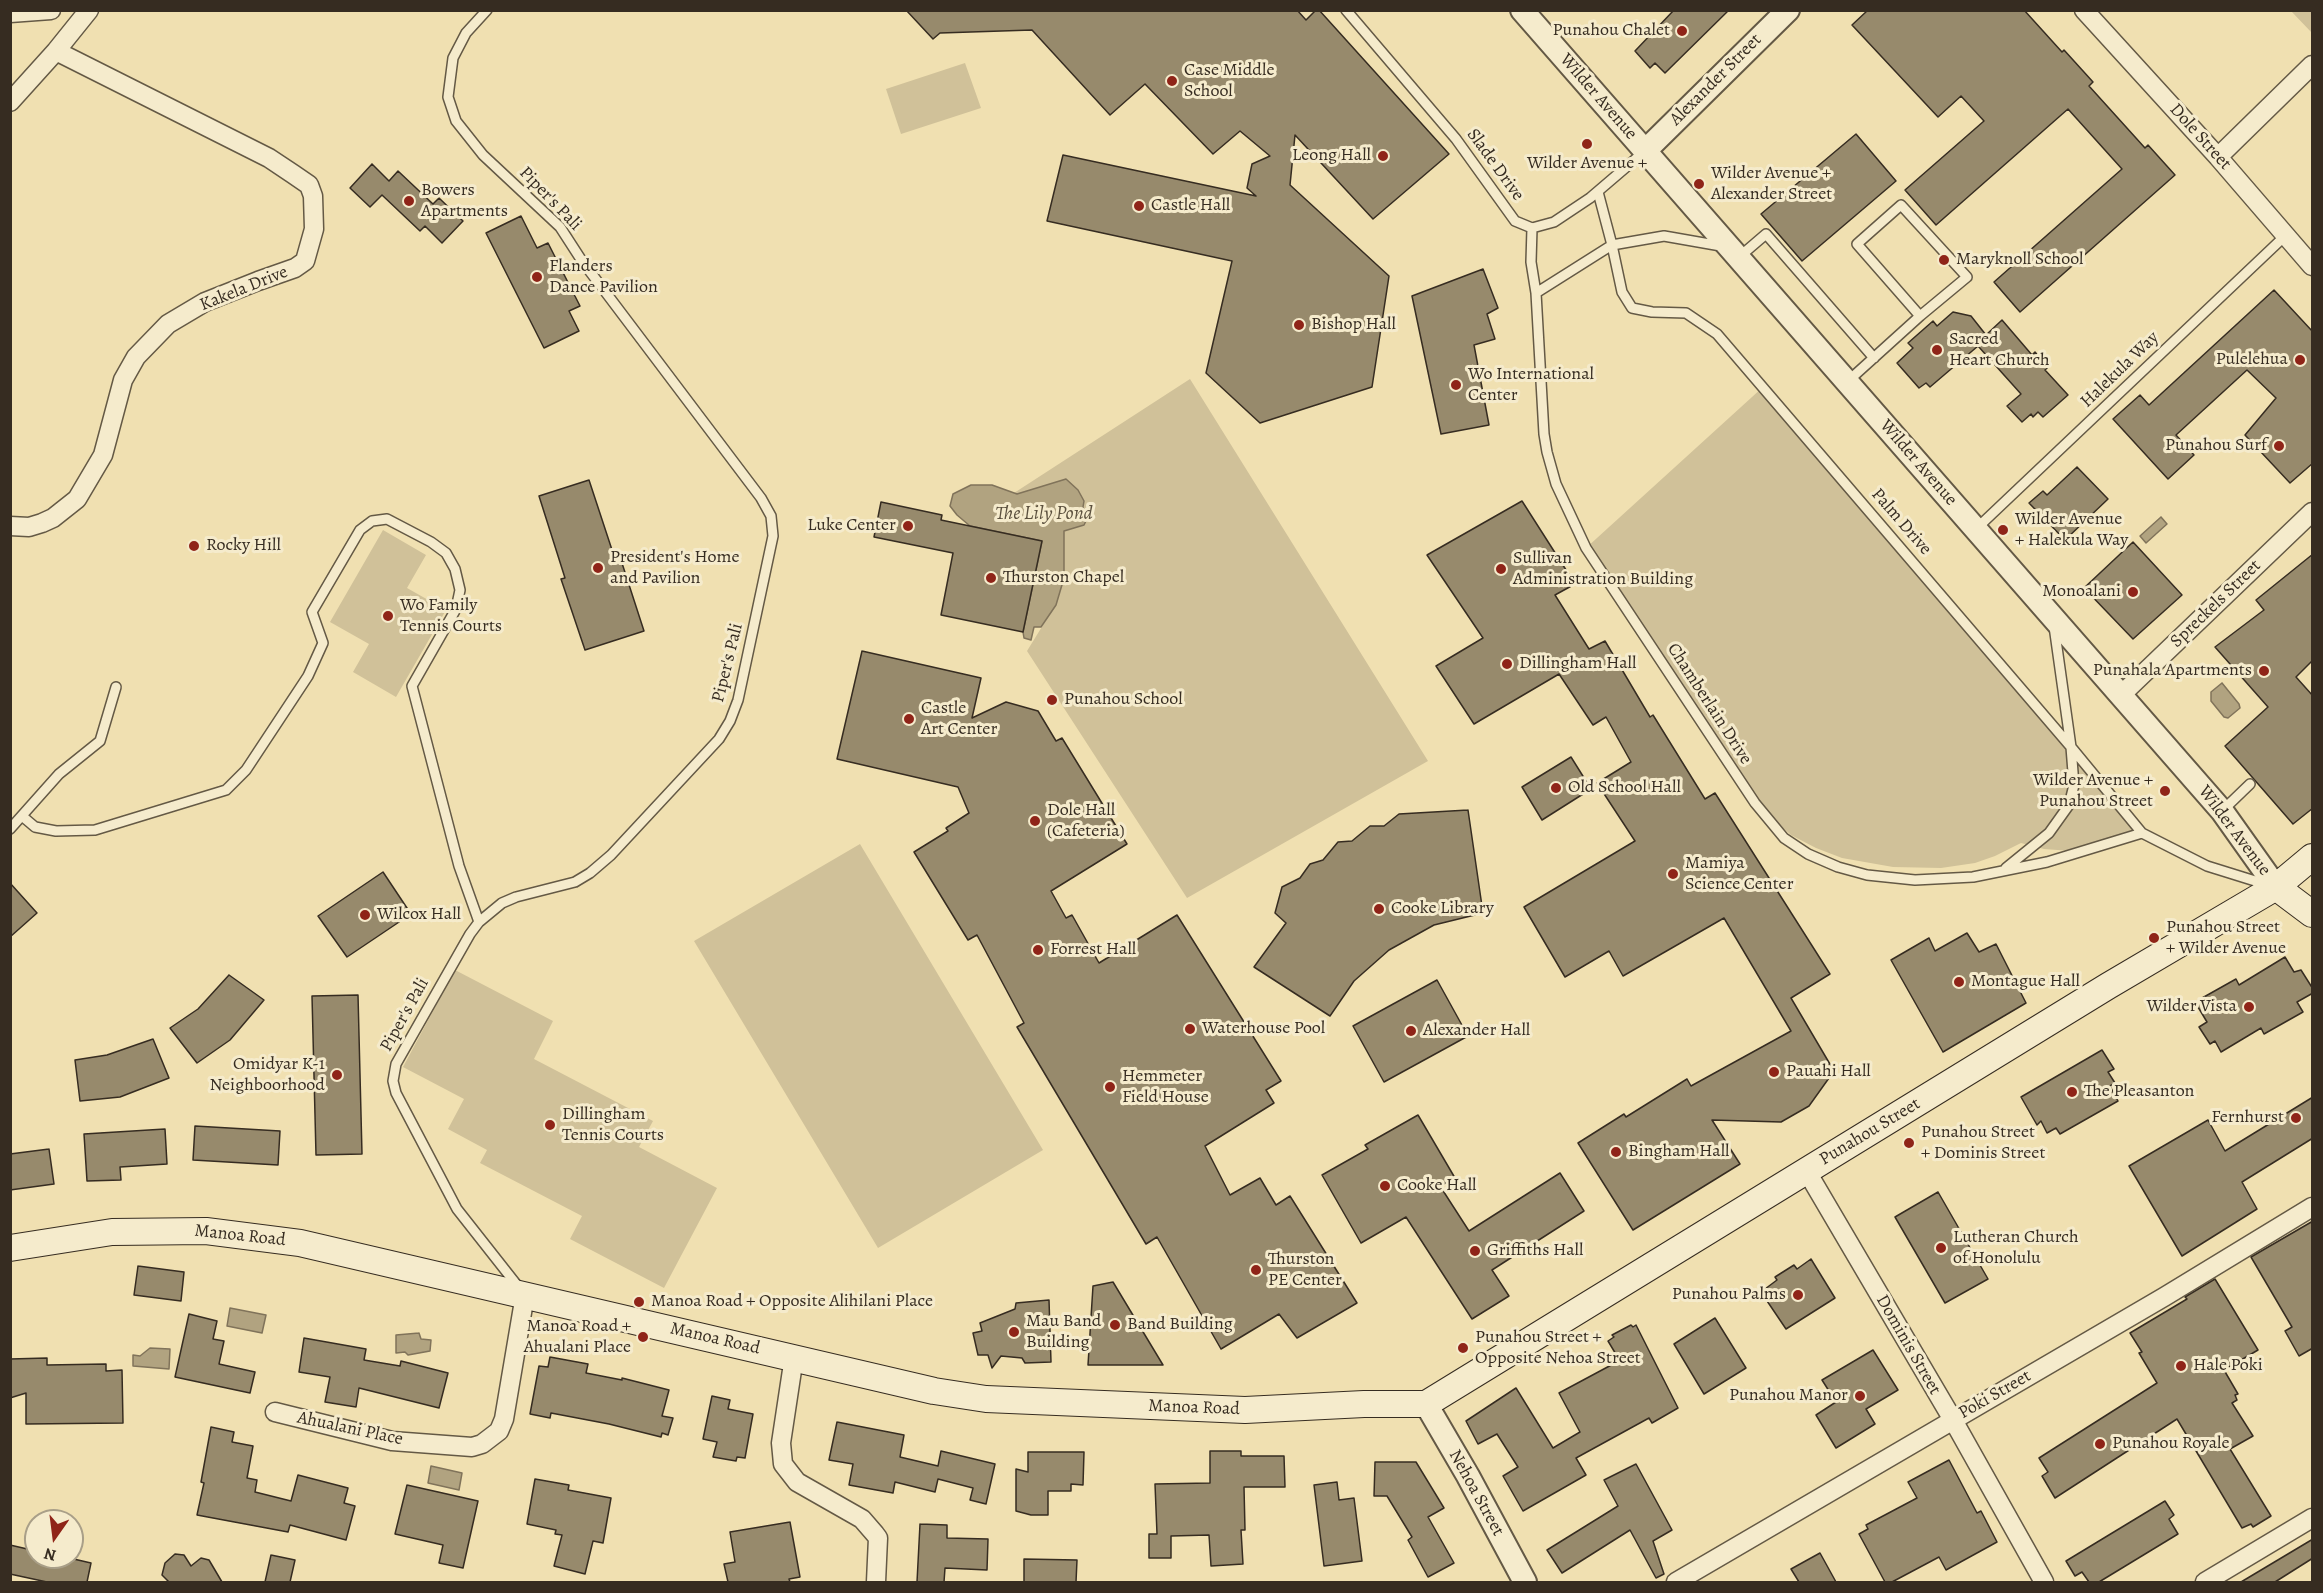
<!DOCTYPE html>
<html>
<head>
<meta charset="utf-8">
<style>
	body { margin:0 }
	#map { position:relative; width:2323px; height:1593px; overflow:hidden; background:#f0e0b1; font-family:Alegreya,serif }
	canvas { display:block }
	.frame { position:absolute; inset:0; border:12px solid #362c21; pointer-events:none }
	.north { position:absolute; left:24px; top:1509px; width:60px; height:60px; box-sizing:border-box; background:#f5ebcc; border:2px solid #a99f88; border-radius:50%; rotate:194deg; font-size:16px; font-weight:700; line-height:24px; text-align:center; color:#362c21 }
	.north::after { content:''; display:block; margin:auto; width:21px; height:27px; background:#8f2418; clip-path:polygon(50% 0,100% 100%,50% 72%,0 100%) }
</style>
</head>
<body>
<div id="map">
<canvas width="2323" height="1593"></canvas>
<div class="frame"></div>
<div class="north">N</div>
</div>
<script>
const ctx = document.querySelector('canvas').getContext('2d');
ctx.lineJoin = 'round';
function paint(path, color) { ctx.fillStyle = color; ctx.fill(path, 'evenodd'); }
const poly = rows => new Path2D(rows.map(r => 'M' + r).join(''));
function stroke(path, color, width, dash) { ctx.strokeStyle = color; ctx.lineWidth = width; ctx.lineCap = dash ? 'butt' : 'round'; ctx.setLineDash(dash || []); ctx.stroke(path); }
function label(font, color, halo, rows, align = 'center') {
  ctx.font = font + ' Alegreya,serif'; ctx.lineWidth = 6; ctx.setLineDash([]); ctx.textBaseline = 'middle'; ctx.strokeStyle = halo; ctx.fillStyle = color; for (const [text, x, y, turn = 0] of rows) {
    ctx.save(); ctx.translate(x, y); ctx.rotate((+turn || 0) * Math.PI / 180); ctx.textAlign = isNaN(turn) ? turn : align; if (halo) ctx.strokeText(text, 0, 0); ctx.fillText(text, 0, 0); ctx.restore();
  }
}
const green = poly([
	[2291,11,2312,11,2312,33],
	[965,63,981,108,901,134,886,89],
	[1190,379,1428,761,1187,898,1027,651,1056,604,1064,531,1084,525,1087,519,1083,507,1014,493],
	[1763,387,2142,833,2071,851,2044,849,2021,843,1995,856,1975,863,1941,868,1893,867,1842,858,1816,848,1791,835,1755,803,1586,548],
	[383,530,426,555,407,588,446,610,396,697,353,672,369,644,330,622],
	[860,844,1043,1150,878,1248,694,941],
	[455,970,553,1021,534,1059,653,1121,639,1147,717,1188,664,1288,570,1239,582,1216,480,1163,487,1150,448,1129,464,1099,403,1067]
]);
const water = poly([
	[1066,479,1078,490,1084,501,1083,507,1087,519,1084,525,1064,531,1064,578,1056,605,1041,627,1034,627,1031,640,1024,638,1023,632,1042,541,970,526,957,515,950,506,953,494,971,485,992,485,1017,494,1066,479],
	[2161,517,2167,524,2146,543,2140,536,2161,517],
	[2222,683,2239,704,2240,708,2228,718,2224,717,2211,701,2211,692,2222,683],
	[230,1308,266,1315,262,1333,227,1326,230,1308],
	[419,1333,421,1339,431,1340,430,1351,408,1355,405,1352,396,1353,396,1335,419,1333],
	[150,1348,170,1349,169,1369,133,1366,133,1355,140,1356,150,1348],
	[431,1466,462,1473,459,1490,428,1483,431,1466]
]);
const building = poly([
	[906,10,1297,10,1306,20,1316,10,1319,10,1449,154,1373,219,1295,135,1290,185,1389,276,1372,387,1260,423,1206,373,1232,261,1047,221,1063,155,1256,196,1247,188,1252,164,1270,156,1240,131,1213,154,1145,84,1110,115,1032,30,940,33,933,39,906,10],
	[1674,10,1729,10,1665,73,1655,63,1650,68,1635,51,1674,10],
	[1868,10,2024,10,2062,52,2064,50,2093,82,2089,86,2145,148,2148,145,2175,175,2020,312,1994,282,2122,169,2068,109,1936,225,1905,190,1984,121,1961,96,1938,117,1852,25,1868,10],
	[1856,134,1896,181,1802,261,1761,214,1856,134],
	[372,164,389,181,398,171,433,204,439,198,463,221,442,243,425,226,420,231,382,195,370,207,350,188,372,164],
	[521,216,537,248,548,243,580,306,569,311,579,331,544,348,486,233,521,216],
	[1483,269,1498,308,1487,314,1495,339,1474,345,1489,425,1441,434,1412,296,1483,269],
	[2274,290,2313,332,2313,463,2290,483,2245,435,2276,398,2247,370,2176,435,2194,455,2168,479,2113,419,2140,395,2149,405,2274,290],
	[1953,312,1971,316,1986,335,2002,320,2032,355,2035,352,2048,367,2045,370,2068,395,2043,417,2038,412,2033,417,2031,414,2022,422,2007,406,2021,394,1978,346,1930,387,1926,383,1919,388,1897,363,1913,348,1908,343,1933,321,1937,326,1953,312],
	[2077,467,2108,499,2065,540,2029,503,2043,491,2047,495,2077,467],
	[589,480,615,559,620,557,644,631,585,650,561,579,565,578,539,496,589,480],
	[1522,501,1575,584,1555,595,1589,649,1605,641,1650,717,1653,715,1705,799,1715,793,1830,974,1791,998,1834,1071,1809,1106,1781,1122,1712,1120,1740,1164,1633,1230,1578,1143,1624,1114,1626,1117,1687,1079,1691,1086,1791,1031,1724,918,1623,976,1609,951,1565,977,1524,907,1635,841,1597,783,1631,762,1606,717,1593,725,1559,674,1474,724,1436,666,1483,638,1427,555,1522,501],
	[881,502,942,515,941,520,1042,541,1023,632,941,615,953,553,874,537,881,502],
	[2133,542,2182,595,2133,639,2084,588,2133,542],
	[2313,554,2313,660,2296,677,2313,696,2313,808,2293,824,2225,746,2268,707,2215,647,2264,610,2256,600,2313,554],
	[862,651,981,678,972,718,1006,702,1038,711,1056,741,1062,738,1127,844,1051,891,1066,918,1072,915,1099,963,1177,915,1281,1081,1266,1090,1274,1103,1205,1146,1230,1195,1260,1178,1276,1205,1290,1196,1357,1303,1297,1338,1279,1314,1221,1349,1157,1237,1146,1244,1017,1027,1024,1023,977,935,968,940,914,852,948,831,946,828,969,813,958,787,837,759,862,651],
	[1571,757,1591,789,1542,820,1522,787,1571,757],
	[1468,810,1483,913,1434,925,1389,950,1354,981,1330,1016,1254,967,1286,923,1275,913,1282,887,1300,878,1310,864,1323,860,1338,842,1352,841,1370,826,1384,826,1399,814,1468,810],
	[383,872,411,914,347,957,318,916,383,872],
	[10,883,37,913,10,937,10,883],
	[1967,933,1979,952,1996,944,2026,1003,1943,1052,1891,960,1929,938,1935,951,1967,933],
	[2285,957,2294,972,2301,970,2313,989,2313,993,2297,1002,2303,1012,2264,1034,2261,1028,2221,1052,2215,1041,2210,1044,2199,1027,2207,1022,2195,1002,2236,979,2239,985,2285,957],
	[229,975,264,1000,230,1040,197,1063,170,1028,198,1009,229,975],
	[1437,980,1468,1036,1384,1082,1353,1026,1437,980],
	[358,995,362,1154,316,1155,312,996,358,995],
	[153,1039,169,1078,120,1097,80,1101,75,1060,107,1055,153,1039],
	[2102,1050,2114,1069,2108,1072,2115,1083,2110,1086,2118,1101,2060,1134,2056,1128,2047,1133,2041,1121,2037,1125,2021,1097,2102,1050],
	[2313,1097,2313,1138,2242,1182,2257,1209,2182,1256,2129,1166,2208,1120,2225,1151,2313,1097],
	[1418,1115,1455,1178,1440,1186,1469,1231,1560,1173,1584,1211,1492,1270,1509,1296,1472,1319,1406,1217,1361,1243,1322,1175,1368,1149,1365,1145,1418,1115],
	[195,1126,280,1131,278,1165,193,1160,195,1126],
	[165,1129,167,1164,120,1167,121,1180,87,1181,84,1134,165,1129],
	[49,1149,54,1184,10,1190,10,1154,49,1149],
	[1938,1192,1988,1279,1945,1303,1895,1217,1938,1192],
	[2313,1221,2313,1348,2299,1356,2285,1331,2292,1327,2251,1257,2313,1221],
	[1811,1259,1835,1298,1786,1329,1761,1292,1777,1280,1775,1277,1794,1265,1797,1269,1811,1259],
	[138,1266,184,1272,181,1301,134,1295,138,1266],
	[2215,1279,2258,1350,2224,1370,2238,1394,2235,1395,2237,1400,2232,1403,2253,1436,2230,1449,2271,1516,2253,1527,2251,1524,2242,1528,2177,1419,2055,1498,2042,1476,2048,1472,2039,1458,2157,1383,2139,1353,2142,1352,2130,1333,2187,1299,2185,1297,2215,1279],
	[1113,1282,1163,1365,1088,1365,1093,1286,1113,1282],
	[1049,1300,1051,1362,1025,1363,1022,1358,1001,1356,992,1368,988,1355,978,1355,973,1333,982,1331,980,1323,1015,1309,1016,1303,1049,1300],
	[189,1314,217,1321,213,1339,224,1341,219,1364,255,1372,250,1393,175,1377,189,1314],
	[1715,1318,1746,1368,1704,1394,1674,1344,1715,1318],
	[1631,1325,1633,1327,1636,1325,1678,1408,1652,1423,1649,1418,1576,1458,1586,1475,1523,1511,1503,1476,1518,1467,1497,1434,1478,1444,1466,1421,1516,1388,1553,1448,1580,1432,1559,1393,1615,1363,1613,1358,1617,1356,1608,1341,1614,1337,1612,1335,1631,1325],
	[304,1338,366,1349,364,1360,400,1366,401,1361,448,1373,439,1408,359,1388,356,1407,325,1402,330,1377,299,1372,304,1338],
	[1873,1350,1898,1390,1866,1409,1875,1424,1836,1448,1816,1415,1836,1402,1822,1380,1873,1350],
	[550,1357,588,1364,586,1373,622,1380,622,1378,669,1390,662,1416,673,1418,668,1435,662,1433,661,1437,609,1424,551,1413,550,1418,530,1414,539,1366,548,1367,550,1357],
	[47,1358,47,1365,106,1364,106,1371,122,1370,123,1423,26,1424,26,1393,10,1398,10,1359,47,1358],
	[712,1396,730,1400,728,1409,753,1414,745,1458,737,1457,736,1461,713,1457,717,1442,703,1439,712,1396],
	[837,1422,904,1435,900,1457,938,1466,941,1451,995,1464,986,1504,970,1500,973,1488,938,1479,935,1492,895,1482,893,1493,849,1485,853,1464,829,1460,837,1422],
	[211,1427,234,1432,232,1442,253,1446,247,1478,257,1480,255,1492,291,1501,298,1475,348,1488,344,1503,355,1506,346,1540,290,1525,288,1532,197,1515,204,1483,201,1482,211,1427],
	[1210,1451,1241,1451,1241,1456,1284,1456,1285,1487,1244,1487,1245,1530,1241,1530,1243,1564,1211,1566,1209,1535,1171,1536,1171,1558,1149,1558,1149,1534,1157,1534,1155,1484,1210,1483,1210,1451],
	[1028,1452,1084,1452,1083,1485,1071,1484,1071,1491,1048,1491,1048,1515,1031,1515,1016,1511,1016,1469,1028,1472,1028,1452],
	[1949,1460,1977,1513,1981,1511,1997,1542,1946,1570,1939,1557,1892,1582,1885,1582,1859,1534,1868,1529,1866,1525,1917,1498,1908,1482,1949,1460],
	[1375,1462,1416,1462,1444,1508,1428,1517,1454,1563,1428,1577,1408,1540,1412,1537,1387,1496,1374,1496,1375,1462],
	[1636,1464,1672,1530,1653,1541,1664,1574,1656,1578,1630,1530,1562,1573,1547,1550,1618,1506,1604,1480,1636,1464],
	[535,1479,569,1485,568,1490,611,1498,603,1543,593,1541,585,1574,554,1566,562,1535,555,1534,556,1530,527,1524,535,1479],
	[1337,1482,1339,1500,1354,1498,1362,1561,1324,1566,1314,1485,1337,1482],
	[407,1485,478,1501,463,1568,439,1563,443,1545,395,1534,407,1485],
	[2165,1501,2174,1515,2169,1519,2178,1534,2099,1582,2089,1582,2082,1572,2075,1576,2066,1561,2165,1501],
	[790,1522,800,1577,789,1579,790,1582,728,1582,724,1564,735,1562,730,1532,790,1522],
	[920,1524,947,1525,947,1538,988,1539,987,1570,945,1568,944,1582,917,1582,920,1524],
	[2313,1539,2313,1558,2275,1582,2241,1582,2313,1539],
	[10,1545,36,1551,36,1557,65,1557,91,1563,87,1582,47,1582,10,1574,10,1545],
	[1820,1553,1836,1582,1799,1582,1791,1569,1820,1553],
	[175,1554,184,1555,191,1566,201,1558,209,1560,222,1582,169,1582,162,1575,165,1563,175,1554],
	[271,1555,295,1560,290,1582,265,1582,271,1555],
	[1024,1559,1077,1560,1076,1582,1024,1582,1024,1559]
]);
const service = poly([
	[487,10,466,33,453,58,448,97,456,121,483,155,560,227,582,261,761,498,771,516,773,536,738,700,730,721,719,739,611,855,590,873,575,882,516,897,502,903,479,922,470,934,396,1064,393,1081,396,1093,457,1209,520,1289],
	[1346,10,1456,139,1515,221,1532,228,1554,222,1590,198,1645,151],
	[1532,228,1531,262,1536,293,1544,434,1547,452,1556,484,1586,548,1755,803,1784,838,1808,854,1838,867,1867,875,1915,880,1973,877,2047,862,2142,833],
	[1721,246,1664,236,1612,245,1622,292,1632,308,1652,312,1686,313,1717,334,2071,747,2142,833,2207,866,2268,885],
	[1738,258,1766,234,1874,358],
	[1536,293,1612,245,1598,192],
	[1847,382,1920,316,1857,244,1901,205,1967,277,1920,316],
	[1976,529,2286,235],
	[2222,811,2250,784],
	[22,816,35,827,56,831,95,830,226,790,246,770,308,676,323,643,312,612,360,530,372,521,387,519,431,542,446,553,455,569,460,590,456,609,412,686,459,866,479,922],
	[10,829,59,774,100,741,116,687],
	[2006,868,2049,833,2069,805,2074,785,2071,747,2054,626]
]);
const minor = poly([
	[2084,10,2218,157,2312,266],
	[10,13,51,10],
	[10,102,56,51,89,10],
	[2218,157,2312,65],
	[10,526,29,527,42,523,53,518,77,499,103,455,123,380,136,357,168,324,205,302,258,281,295,268,305,261,314,229,313,196,309,185,293,174,269,158,56,51],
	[2120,696,2312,512],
	[1806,1170,1953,1420,2044,1582],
	[794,1357,781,1443,783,1464,797,1482,862,1519,875,1534,878,1538,876,1582],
	[275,1412,392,1441,472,1447,482,1444,499,1431,504,1419,525,1295],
	[1676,1582,2164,1297,2312,1207],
	[2205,1582,2312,1518]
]);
const tertiary = poly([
	[1522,10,2222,811,2276,887],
	[1645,151,1788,10],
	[1426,1404,1468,1476,1525,1582]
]);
const secondary = poly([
	[2276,887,2312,914],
	[10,1248,112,1232,206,1231,300,1243,934,1391,986,1399,1245,1410,1364,1404,1426,1404,2108,986,2276,887,2312,857]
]);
const markers = [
	[1682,31,6,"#8f2418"],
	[1172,81,6,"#8f2418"],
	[1587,144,6,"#8f2418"],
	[1383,156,6,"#8f2418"],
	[1699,184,6,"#8f2418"],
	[409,201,6,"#8f2418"],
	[1139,206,6,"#8f2418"],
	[1944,260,6,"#8f2418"],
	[537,277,6,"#8f2418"],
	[1299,325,6,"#8f2418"],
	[1937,350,6,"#8f2418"],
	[2300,360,6,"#8f2418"],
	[1456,385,6,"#8f2418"],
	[2279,446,6,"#8f2418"],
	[908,526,6,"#8f2418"],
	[2003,530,6,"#8f2418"],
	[194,546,6,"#8f2418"],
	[598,568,6,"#8f2418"],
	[1501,569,6,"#8f2418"],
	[991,578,6,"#8f2418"],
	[2133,592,6,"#8f2418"],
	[388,616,6,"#8f2418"],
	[1507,664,6,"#8f2418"],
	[2264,671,6,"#8f2418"],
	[1052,700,6,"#8f2418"],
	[909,719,6,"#8f2418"],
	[1556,788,6,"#8f2418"],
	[2165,791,6,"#8f2418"],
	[1035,821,6,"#8f2418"],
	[1673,874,6,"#8f2418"],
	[1379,909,6,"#8f2418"],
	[365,915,6,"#8f2418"],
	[2154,938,6,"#8f2418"],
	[1038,950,6,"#8f2418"],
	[1959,982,6,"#8f2418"],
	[2249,1007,6,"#8f2418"],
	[1190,1029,6,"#8f2418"],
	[1411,1031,6,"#8f2418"],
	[1774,1072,6,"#8f2418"],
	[337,1075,6,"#8f2418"],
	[1110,1087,6,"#8f2418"],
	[2072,1092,6,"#8f2418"],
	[2296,1118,6,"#8f2418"],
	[550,1125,6,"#8f2418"],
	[1909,1143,6,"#8f2418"],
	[1616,1152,6,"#8f2418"],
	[1385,1186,6,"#8f2418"],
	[1941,1248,6,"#8f2418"],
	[1475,1251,6,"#8f2418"],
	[1256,1270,6,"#8f2418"],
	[1798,1295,6,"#8f2418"],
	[639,1302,6,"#8f2418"],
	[1115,1325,6,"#8f2418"],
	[1014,1332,6,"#8f2418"],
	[643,1337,6,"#8f2418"],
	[1463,1348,6,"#8f2418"],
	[2181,1366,6,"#8f2418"],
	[1860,1396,6,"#8f2418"],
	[2100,1444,6,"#8f2418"]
];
const poiNames = [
	["Punahou Chalet",1670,31,"right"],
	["Case Middle",1184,71],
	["School",1184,92],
	["Leong Hall",1371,156,"right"],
	["Wilder Avenue +",1587,164,"center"],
	["Wilder Avenue +",1711,174],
	["Alexander Street",1711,195],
	["Bowers",421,191],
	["Apartments",421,212],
	["Castle Hall",1151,206],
	["Maryknoll School",1956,260],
	["Flanders",549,267],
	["Dance Pavilion",549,288],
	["Bishop Hall",1311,325],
	["Sacred",1949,340],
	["Heart Church",1949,361],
	["Pulelehua",2288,360,"right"],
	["Wo International",1468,375],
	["Center",1468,396],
	["Punahou Surf",2267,446,"right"],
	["Wilder Avenue",2015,520],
	["+ Halekula Way",2015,541],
	["Luke Center",896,526,"right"],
	["Rocky Hill",206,546],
	["President's Home",610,558],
	["and Pavilion",610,579],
	["Sullivan",1513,559],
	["Administration Building",1513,580],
	["Thurston Chapel",1003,578],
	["Monoalani",2121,592,"right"],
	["Wo Family",400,606],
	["Tennis Courts",400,627],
	["Dillingham Hall",1519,664],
	["Punahala Apartments",2252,671,"right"],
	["Punahou School",1064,700],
	["Castle",921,709],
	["Art Center",921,730],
	["Wilder Avenue +",2153,781,"right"],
	["Punahou Street",2153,802,"right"],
	["Old School Hall",1568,788],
	["Dole Hall",1047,811],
	["(Cafeteria)",1047,832],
	["Mamiya",1685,864],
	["Science Center",1685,885],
	["Cooke Library",1391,909],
	["Wilcox Hall",377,915],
	["Punahou Street",2166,928],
	["+ Wilder Avenue",2166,949],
	["Forrest Hall",1050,950],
	["Montague Hall",1971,982],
	["Wilder Vista",2237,1007,"right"],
	["Waterhouse Pool",1202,1029],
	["Alexander Hall",1423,1031],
	["Omidyar K-1",325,1065,"right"],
	["Neighboorhood",325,1086,"right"],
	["Pauahi Hall",1786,1072],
	["Hemmeter",1122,1077],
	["Field House",1122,1098],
	["The Pleasanton",2084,1092],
	["Dillingham",562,1115],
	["Tennis Courts",562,1136],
	["Fernhurst",2284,1118,"right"],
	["Punahou Street",1921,1133],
	["+ Dominis Street",1921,1154],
	["Bingham Hall",1628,1152],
	["Cooke Hall",1397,1186],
	["Lutheran Church",1953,1238],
	["of Honolulu",1953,1259],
	["Griffiths Hall",1487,1251],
	["Thurston",1268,1260],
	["PE Center",1268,1281],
	["Punahou Palms",1786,1295,"right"],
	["Manoa Road + Opposite Alihilani Place",651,1302],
	["Mau Band",1026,1322],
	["Building",1026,1343],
	["Band Building",1127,1325],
	["Manoa Road +",631,1327,"right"],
	["Ahualani Place",631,1348,"right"],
	["Punahou Street +",1475,1338],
	["Opposite Nehoa Street",1475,1359],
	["Hale Poki",2193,1366],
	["Punahou Manor",1848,1396,"right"],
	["Punahou Royale",2112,1444]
];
const streetNames = [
	["Alexander Street",1716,80,-45],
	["Wilder Avenue",1598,97,49],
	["Dole Street",2200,137,48],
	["Slade Drive",1495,165,54],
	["Piper's Pali",550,199,46],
	["Kakela Drive",244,289,-22],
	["Halekula Way",2120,370,-44],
	["Wilder Avenue",1918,463,49],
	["Palm Drive",1901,522,49],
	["Spreckels Street",2216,604,-44],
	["Piper's Pali",728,663,-76],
	["Chamberlain Drive",1709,704,57],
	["Wilder Avenue",2234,831,53],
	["Piper's Pali",405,1015,-61],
	["Punahou Street",1870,1132,-31],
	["Manoa Road",240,1236,6],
	["Manoa Road",715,1339,13],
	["Dominis Street",1908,1345,60],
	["Poki Street",1995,1395,-30],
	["Manoa Road",1194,1408,2],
	["Ahualani Place",350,1429,12],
	["Nehoa Street",1476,1493,61]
];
const waterNames = [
	["The Lily Pond",1044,514]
];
paint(green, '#d0c199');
paint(water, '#b1a380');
stroke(water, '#80735a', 1.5);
paint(building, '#978a6c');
stroke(building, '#362c21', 1.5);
stroke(service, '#645945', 12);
stroke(minor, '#645945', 21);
stroke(tertiary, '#645945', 26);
stroke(secondary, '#362c21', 28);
stroke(service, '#f5ebcc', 9);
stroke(minor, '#f5ebcc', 18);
stroke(tertiary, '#f5ebcc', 22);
stroke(secondary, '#f5ebcc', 26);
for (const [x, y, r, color] of markers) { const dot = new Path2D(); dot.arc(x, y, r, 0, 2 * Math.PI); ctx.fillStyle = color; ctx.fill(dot); stroke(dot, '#f5ebcc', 2); }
label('18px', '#362c21', '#f5ebcc', poiNames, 'left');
label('18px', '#362c21', '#f5ebcc', streetNames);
label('italic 20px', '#5b503e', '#f5ebcc', waterNames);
</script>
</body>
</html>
